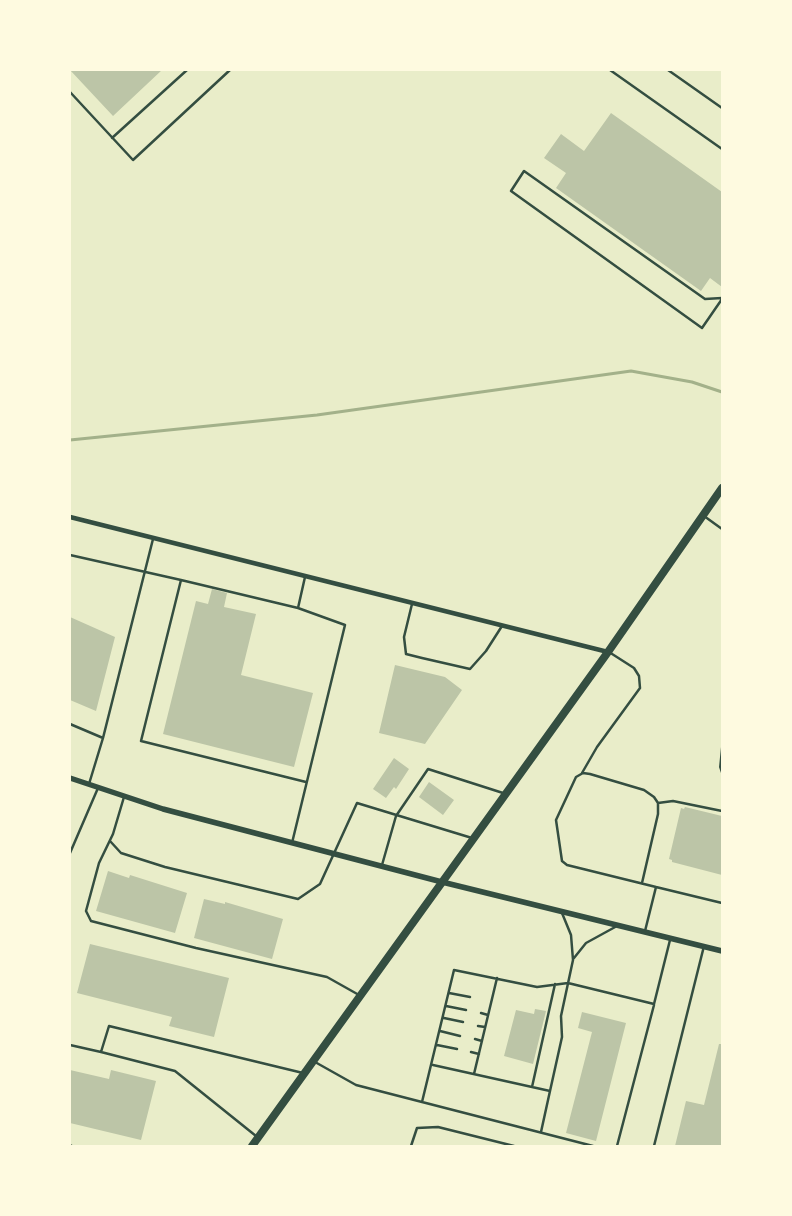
<!DOCTYPE html>
<html>
<head>
<meta charset="utf-8">
<style>
	body { margin:0 }
	#map { position:relative; width:792px; height:1216px; overflow:hidden; background:#e9edc9; font-family:"Source Sans 3",sans-serif }
	canvas { display:block }
	.frame { position:absolute; inset:0; border:71px solid #fefae0; pointer-events:none }
</style>
</head>
<body>
<div id="map">
<canvas width="792" height="1216"></canvas>
<div class="frame"></div>
</div>
<script>
const ctx = document.querySelector('canvas').getContext('2d');
ctx.lineJoin = 'round';
const poly = rows => new Path2D(rows.map(r => 'M' + r).join(''));
function stroke(path, color, width, dash) { ctx.strokeStyle = color; ctx.lineWidth = width; ctx.lineCap = dash ? 'butt' : 'round'; ctx.setLineDash(dash || []); ctx.stroke(path); }
function paint(path, color) { ctx.fillStyle = color; ctx.fill(path, 'evenodd'); }
const stream = poly([
	[70,440,317,415,631,371,692,382,722,392]
]);
const building = poly([
	[70,70,162,70,113,116],
	[611,113,722,192,722,287,710,278,701,291,556,188,566,173,544,158,561,134,584,151],
	[212,589,227,593,224,607,256,614,241,675,313,693,294,767,163,734,196,601,208,604],
	[70,617,115,637,96,711,70,700],
	[395,665,445,677,462,690,425,744,379,733],
	[394,758,409,769,396,789,394,787,386,798,373,789],
	[429,782,454,800,443,815,419,797],
	[685,807,722,816,722,875,672,862,672,860,669,859,681,808,684,809],
	[108,871,129,878,130,875,187,893,175,933,96,911],
	[204,899,225,904,225,902,283,919,272,959,194,938],
	[90,944,229,978,214,1037,169,1026,172,1017,77,993],
	[535,1009,546,1011,533,1064,504,1056,516,1010,534,1014],
	[582,1012,626,1023,596,1141,566,1133,592,1032,578,1028],
	[719,1044,722,1044,722,1146,675,1146,686,1101,704,1105],
	[70,1070,109,1079,111,1070,156,1081,141,1140,70,1123]
]);
const path = poly([
	[722,747,720,767,722,773]
]);
const service = poly([
	[610,70,722,149],
	[668,70,722,108],
	[70,92,133,160,230,70],
	[112,138,187,70],
	[722,298,705,299,524,171,511,191,702,328,722,299],
	[704,516,722,529],
	[70,555,181,580,141,741,306,782],
	[181,580,298,608],
	[412,604,404,637,406,654,422,658,470,669,486,651,502,626],
	[70,724,103,738,89,784],
	[103,738,153,539],
	[582,773,597,747,640,688,639,676,634,668,609,652],
	[124,797,113,834,99,863,86,911,91,921,196,948,327,977,359,995],
	[658,803,673,801,722,811],
	[110,841,121,853,165,867,298,899,320,884,357,803,472,838],
	[292,843,345,625,298,608,305,577],
	[70,853,98,788],
	[382,865,396,816,428,769,503,793],
	[642,883,658,814,658,803,654,797,644,790,590,774,583,773,576,777,556,820,562,861,567,865,656,887],
	[645,931,656,887,722,903],
	[574,958,586,943,617,926],
	[449,993,470,997],
	[446,1006,466,1010],
	[481,1013,488,1015],
	[444,1018,463,1022],
	[478,1026,485,1027],
	[440,1031,460,1036],
	[475,1039,482,1041],
	[70,1045,101,1052],
	[437,1045,457,1049],
	[471,1052,479,1054],
	[315,1062,356,1085,422,1102,454,970,537,987,568,983,654,1004,670,940],
	[433,1065,550,1091,562,1037,561,1016,573,960,571,935,562,913],
	[474,1074,497,978],
	[532,1087,555,984],
	[422,1102,593,1146],
	[541,1132,550,1091],
	[256,1136,175,1071,101,1052,109,1026,303,1073],
	[70,1145,72,1146],
	[411,1146,417,1128,438,1127,514,1146],
	[617,1146,654,1005],
	[654,1146,704,946]
]);
const minor = poly([
	[70,517,608,652]
]);
const tertiary = poly([
	[70,778,163,809,442,882,722,951]
]);
const primary = poly([
	[252,1146,608,652,722,488]
]);
stroke(stream, '#a3b18a', 3);
paint(building, '#bcc5a7');
stroke(path, '#344e41', 2);
stroke(service, '#344e41', 2.5);
stroke(minor, '#344e41', 4.5);
stroke(tertiary, '#344e41', 5.5);
stroke(primary, '#344e41', 8);
</script>
</body>
</html>
